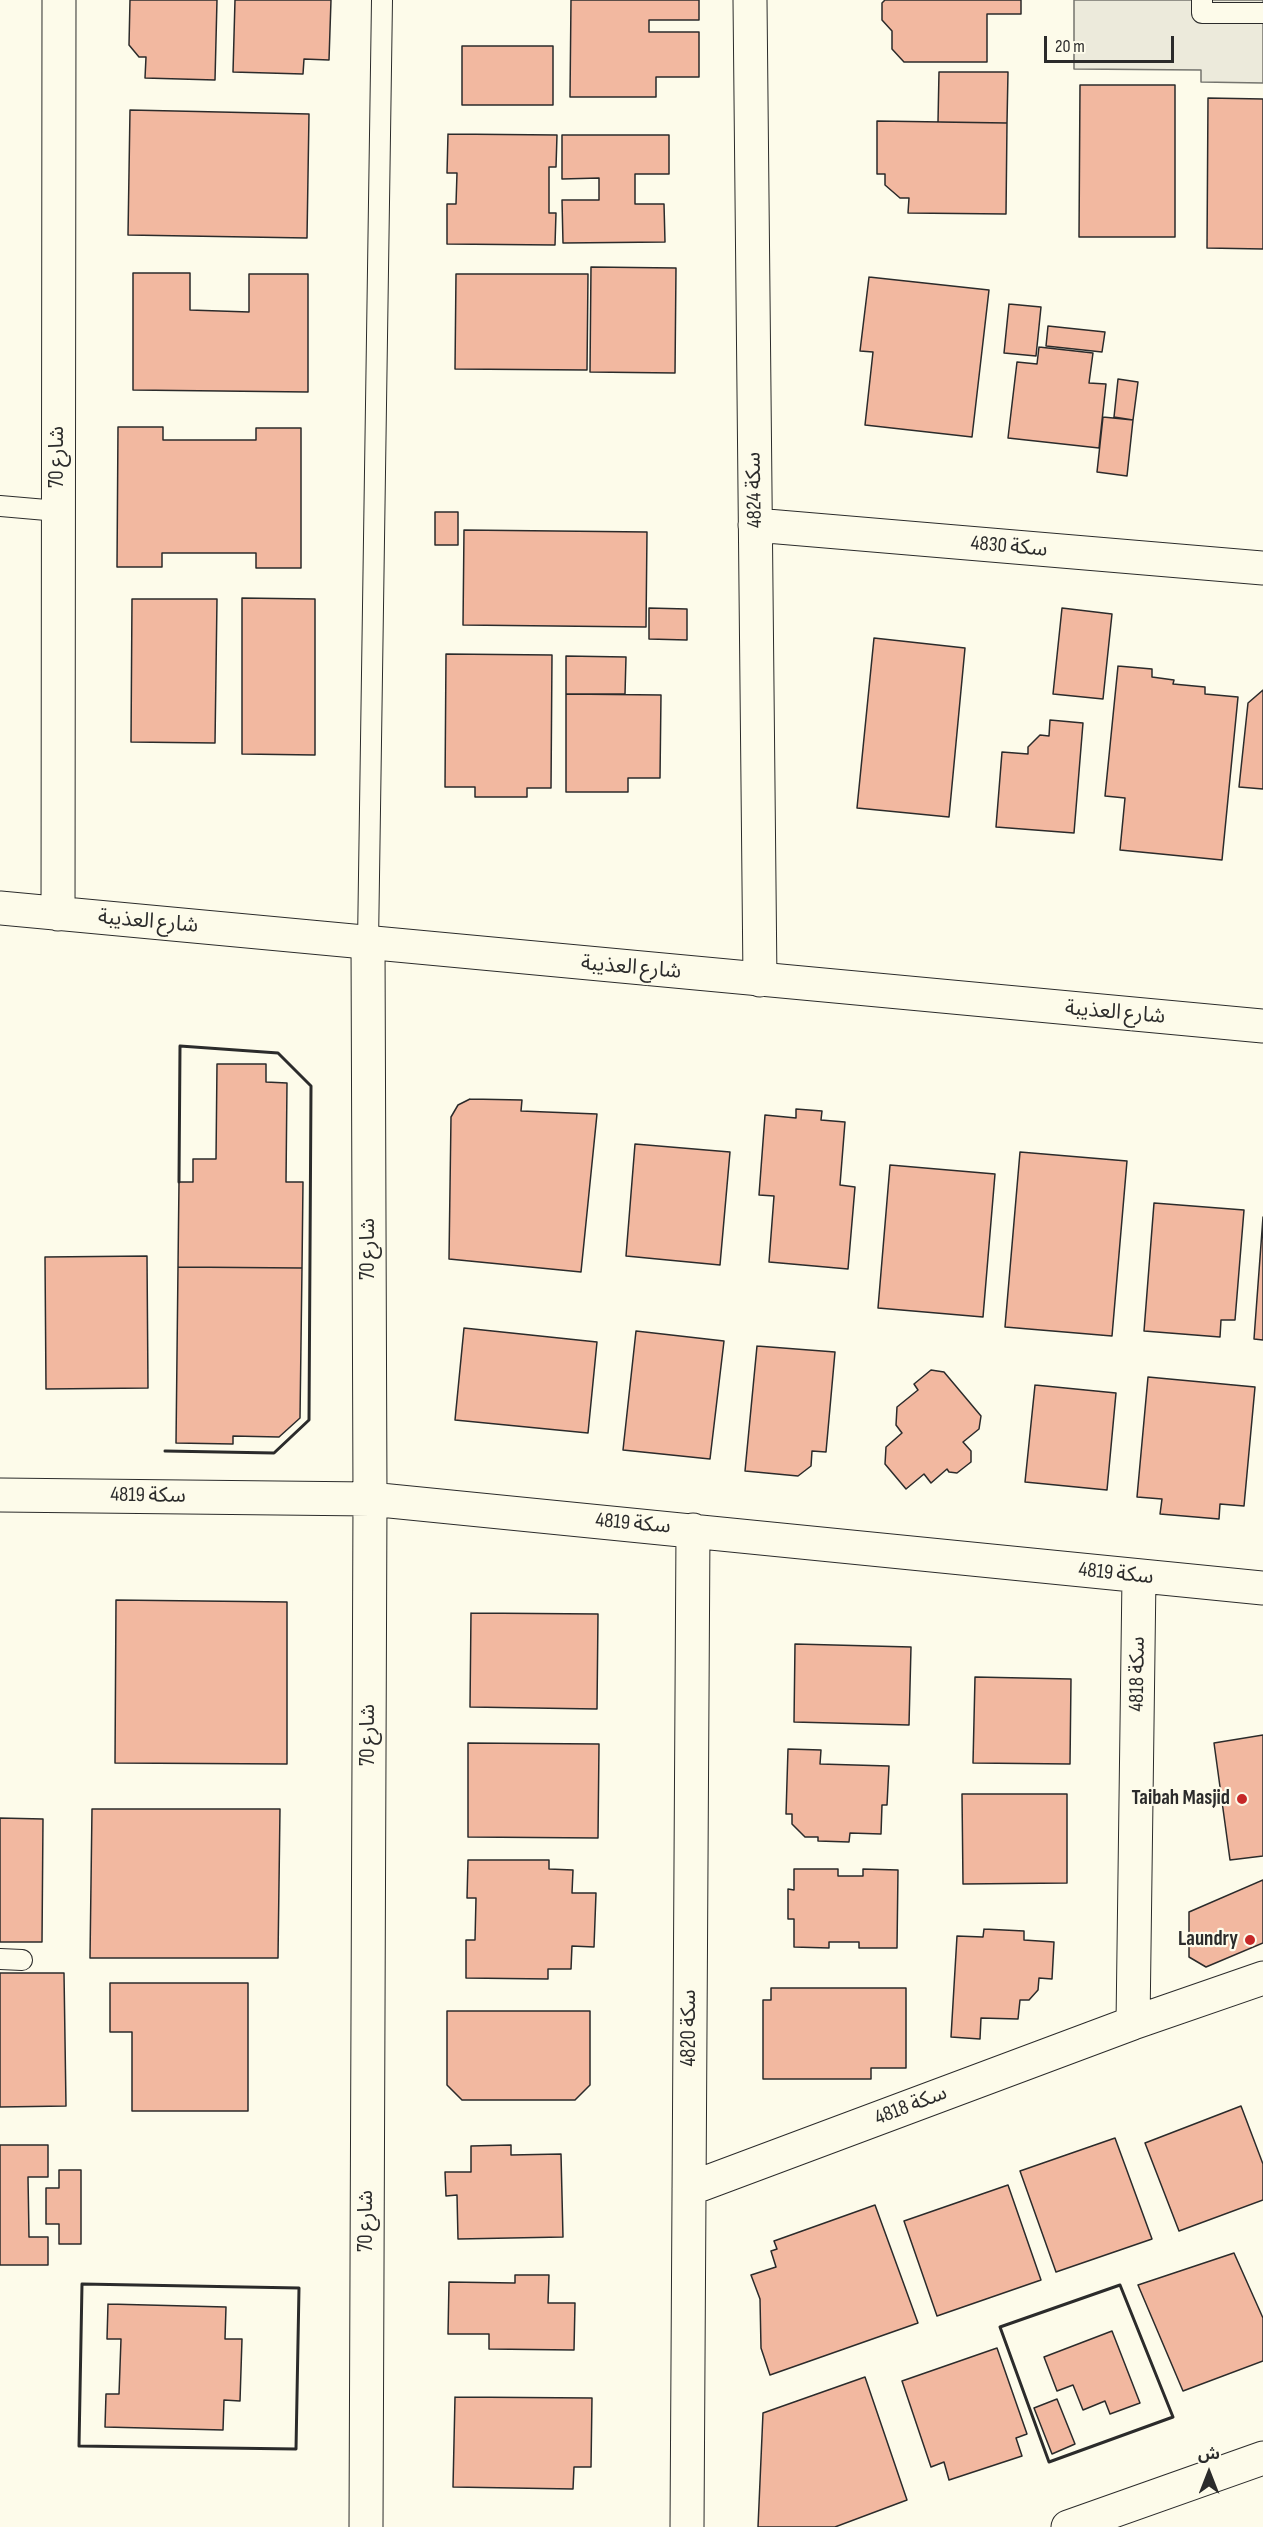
<!DOCTYPE html>
<html>
<head>
<meta charset="utf-8">
<style>
	body { margin:0 }
	#map { position:relative; width:1263px; height:2527px; overflow:hidden; background:#fdfbea; font-family:"Sofia Sans Condensed","Noto Sans Arabic",sans-serif }
	canvas { display:block }
	.north { position:absolute; left:1179px; top:2443px; width:60px; height:60px; -webkit-text-stroke:4px #fdfbea; paint-order:stroke; rotate:0deg; font-size:16px; font-weight:700; line-height:24px; text-align:center; color:#2b2b2b }
	.north::after { content:''; display:block; margin:auto; width:21px; height:27px; background:#2b2b2b; clip-path:polygon(50% 0,100% 100%,50% 72%,0 100%) }
	.scale { position:absolute; left:1044px; top:36px; width:130px; height:27px; box-sizing:border-box; border:3px solid #2b2b2b; border-top:0; padding-left:8px; font-size:18px; line-height:21px; white-space:nowrap; color:#2b2b2b; -webkit-text-stroke:4px #fdfbea; paint-order:stroke }
</style>
</head>
<body>
<div id="map">
<canvas width="1263" height="2527"></canvas>
<div class="north">ش</div>
<div class="scale">20 m</div>
</div>
<script>
const ctx = document.querySelector('canvas').getContext('2d');
ctx.lineJoin = 'round';
function paint(path, color) { ctx.fillStyle = color; ctx.fill(path, 'evenodd'); }
const poly = rows => new Path2D(rows.map(r => 'M' + r).join(''));
function stroke(path, color, width, dash) { ctx.strokeStyle = color; ctx.lineWidth = width; ctx.lineCap = dash ? 'butt' : 'round'; ctx.setLineDash(dash || []); ctx.stroke(path); }
function label(font, color, halo, rows, align = 'center') {
  ctx.font = font + ' "Sofia Sans Condensed","Noto Sans Arabic",sans-serif'; ctx.lineWidth = 4.5; ctx.setLineDash([]); ctx.textBaseline = 'middle'; ctx.strokeStyle = halo; ctx.fillStyle = color; for (const [text, x, y, turn = 0] of rows) {
    ctx.save(); ctx.translate(x, y); ctx.rotate((+turn || 0) * Math.PI / 180); ctx.textAlign = isNaN(turn) ? turn : align; if (halo) ctx.strokeText(text, 0, 0); ctx.fillText(text, 0, 0); ctx.restore();
  }
}
const parking = poly([
	[1074,0,1263,0,1263,83,1201,82,1201,70,1074,69,1074,0]
]);
const building = poly([
	[130,0,217,0,215,80,145,78,146,57,139,57,129,45,130,0],
	[235,0,331,0,329,60,304,59,303,74,233,72,235,0],
	[571,0,699,0,699,20,649,20,649,32,699,32,699,77,656,77,656,97,570,97,571,0],
	[885,0,1021,0,1021,14,987,14,987,62,904,62,892,49,892,31,882,20,882,3,885,0],
	[462,46,553,46,553,105,462,105,462,46],
	[939,72,1008,72,1007,123,938,122,939,72],
	[1080,85,1175,85,1175,237,1079,237,1080,85],
	[1208,98,1263,99,1263,249,1207,248,1208,98],
	[130,110,309,114,307,238,128,235,130,110],
	[877,121,1007,123,1006,214,908,213,909,198,900,198,885,185,885,174,877,174,877,121],
	[448,134,557,135,556,167,549,167,549,213,556,213,555,245,447,244,447,204,456,204,457,173,447,173,448,134],
	[562,135,669,135,669,174,635,174,635,204,664,204,665,242,563,243,562,200,599,200,599,178,562,179,562,135],
	[591,267,676,268,675,373,590,372,591,267],
	[133,273,190,273,190,310,249,312,249,274,308,274,308,392,133,390,133,273],
	[456,274,588,274,587,370,455,369,456,274],
	[869,277,989,290,972,437,865,425,873,352,860,351,869,277],
	[1009,304,1041,307,1036,356,1004,353,1009,304],
	[1048,326,1105,332,1102,352,1046,346,1048,326],
	[1039,347,1093,353,1089,383,1106,384,1099,448,1008,438,1017,362,1037,364,1039,347],
	[1118,379,1138,382,1133,420,1114,417,1118,379],
	[1103,417,1133,420,1127,476,1097,472,1103,417],
	[118,427,163,427,163,440,256,440,256,428,301,428,301,568,256,568,256,553,162,553,162,567,117,567,118,427],
	[435,512,458,512,458,545,435,545,435,512],
	[464,530,647,532,646,627,463,625,464,530],
	[242,598,315,599,315,755,242,754,242,598],
	[132,599,217,599,215,743,131,742,132,599],
	[649,608,687,609,687,640,649,639,649,608],
	[1062,608,1112,614,1103,699,1053,694,1062,608],
	[874,638,965,648,949,817,857,808,874,638],
	[446,654,552,655,551,788,527,788,527,797,475,797,475,787,445,787,446,654],
	[566,656,626,657,625,694,566,694,566,656],
	[1118,666,1152,669,1152,677,1174,680,1173,684,1205,687,1205,694,1238,697,1222,860,1120,850,1125,798,1105,796,1118,666],
	[1263,690,1263,789,1239,787,1248,703,1263,690],
	[566,694,661,695,660,778,628,778,628,792,566,792,566,694],
	[1050,720,1083,723,1074,833,996,827,1002,752,1028,754,1028,747,1040,735,1049,736,1050,720],
	[217,1064,266,1064,266,1082,287,1083,286,1182,303,1182,302,1268,178,1267,179,1182,193,1182,193,1159,216,1159,217,1064],
	[470,1099,522,1100,521,1111,597,1114,581,1272,449,1259,451,1117,458,1105,470,1099],
	[796,1109,822,1111,821,1120,845,1122,840,1185,855,1187,848,1269,769,1262,774,1196,759,1195,765,1115,796,1118,796,1109],
	[635,1144,730,1152,720,1265,626,1256,635,1144],
	[1020,1152,1127,1161,1112,1336,1005,1327,1020,1152],
	[890,1165,995,1174,983,1317,878,1308,890,1165],
	[1154,1203,1244,1210,1235,1320,1221,1320,1220,1337,1144,1331,1154,1203],
	[1263,1217,1263,1340,1254,1339,1263,1217],
	[147,1256,148,1388,46,1389,45,1257,147,1256],
	[178,1267,302,1268,300,1418,279,1437,233,1436,233,1444,176,1443,178,1267],
	[464,1328,597,1342,588,1433,455,1420,464,1328],
	[636,1331,724,1341,710,1459,623,1450,636,1331],
	[757,1346,835,1352,826,1452,812,1451,811,1466,798,1476,745,1471,757,1346],
	[931,1370,944,1372,981,1416,979,1429,963,1442,971,1451,971,1462,957,1473,949,1472,947,1469,931,1483,924,1474,906,1489,885,1464,886,1447,902,1433,896,1425,897,1407,918,1390,914,1384,931,1370],
	[1148,1377,1255,1387,1244,1506,1220,1504,1219,1519,1160,1514,1162,1499,1137,1497,1148,1377],
	[1035,1385,1116,1393,1107,1490,1025,1482,1035,1385],
	[116,1600,287,1602,287,1764,115,1763,116,1600],
	[471,1613,598,1614,597,1709,470,1707,471,1613],
	[795,1644,911,1647,909,1725,794,1722,795,1644],
	[975,1677,1071,1679,1070,1764,973,1763,975,1677],
	[1263,1735,1263,1856,1230,1860,1214,1743,1263,1735],
	[468,1743,599,1744,598,1838,468,1837,468,1743],
	[788,1749,821,1750,820,1764,889,1766,887,1805,882,1805,881,1834,850,1833,849,1842,818,1841,818,1837,805,1837,792,1824,792,1814,786,1814,788,1749],
	[962,1794,1067,1794,1067,1883,963,1884,962,1794],
	[92,1809,280,1809,278,1958,90,1958,92,1809],
	[0,1818,43,1819,42,1942,0,1942,0,1818],
	[468,1860,549,1860,549,1869,573,1870,572,1893,596,1893,594,1947,572,1946,571,1969,548,1969,548,1979,466,1978,466,1940,475,1940,476,1898,467,1898,468,1860],
	[794,1869,838,1869,838,1876,863,1876,863,1869,898,1870,897,1948,859,1948,859,1942,829,1942,829,1948,794,1947,794,1919,788,1919,788,1889,794,1890,794,1869],
	[1263,1880,1263,1943,1206,1967,1189,1957,1189,1912,1263,1880],
	[984,1929,1024,1931,1024,1940,1054,1942,1052,1979,1039,1978,1038,1990,1029,2000,1020,2000,1018,2019,981,2018,980,2039,951,2037,957,1936,983,1937,984,1929],
	[0,1973,64,1973,66,2106,0,2107,0,1973],
	[110,1983,248,1983,248,2111,132,2111,132,2032,110,2032,110,1983],
	[771,1988,906,1988,906,2068,871,2068,871,2079,763,2079,763,2000,771,2000,771,1988],
	[447,2011,590,2011,590,2085,575,2100,462,2100,447,2085,447,2011],
	[1241,2106,1263,2164,1263,2200,1179,2231,1145,2143,1241,2106],
	[1115,2138,1152,2239,1056,2272,1020,2171,1115,2138],
	[0,2145,48,2145,48,2177,28,2177,29,2237,48,2237,48,2265,0,2265,0,2145],
	[511,2145,511,2155,561,2154,563,2237,458,2239,457,2195,446,2196,445,2172,471,2172,471,2146,511,2145],
	[59,2170,81,2170,81,2244,59,2244,59,2224,46,2224,46,2188,59,2188,59,2170],
	[1008,2185,1041,2280,937,2316,904,2221,1008,2185],
	[875,2205,918,2323,770,2375,761,2348,760,2299,751,2275,776,2267,771,2251,777,2249,774,2241,875,2205],
	[1234,2253,1263,2318,1263,2361,1183,2391,1138,2285,1234,2253],
	[515,2275,549,2275,548,2303,575,2303,574,2350,489,2349,489,2334,448,2334,449,2282,515,2283,515,2275],
	[108,2304,226,2307,225,2339,242,2339,240,2401,224,2400,223,2430,105,2427,106,2394,119,2394,121,2339,107,2339,108,2304],
	[1112,2331,1140,2403,1110,2414,1105,2401,1083,2410,1073,2385,1057,2391,1044,2357,1112,2331],
	[997,2348,1027,2434,1016,2438,1022,2456,949,2480,944,2462,931,2467,902,2381,997,2348],
	[865,2377,907,2500,835,2527,758,2527,763,2413,865,2377],
	[455,2397,592,2398,591,2467,574,2467,573,2489,453,2487,455,2397],
	[1057,2399,1075,2444,1052,2454,1034,2408,1057,2399]
]);
const service = poly([
	[1202,0,1202,13,1263,13],
	[0,506,58,511],
	[368,943,382,0],
	[0,1959,22,1960]
]);
const minor = poly([
	[750,0,760,980],
	[755,525,1263,568],
	[0,1495,370,1499,1263,1588],
	[1133,2023,1139,1576],
	[689,2189,1133,2023,1263,1978],
	[366,2527,370,1499,368,943],
	[687,2527,693,1530],
	[1068,2527,1263,2458]
]);
const tertiary = poly([
	[0,908,1263,1026],
	[58,914,59,0]
]);
const wall = poly([
	[165,1451,274,1453,309,1420,311,1086,278,1053,180,1046,179,1182],
	[82,2284,299,2288,296,2449,79,2446,82,2284],
	[1120,2285,1173,2417,1049,2462,1000,2327,1120,2285]
]);
const markers = [
	[1242,1799,6,"#c62828"],
	[1250,1940,6,"#c62828"]
];
const streetNames = [
	["شارع 70",58,457,-90],
	["سكة 4824",755,490,-91],
	["سكة 4830",1009,547,5],
	["شارع العذيبة",148,922,5],
	["شارع العذيبة",631,968,5],
	["شارع العذيبة",1115,1013,5],
	["شارع 70",369,1249,-90],
	["سكة 4819",148,1496,1],
	["سكة 4819",633,1524,5],
	["سكة 4819",1116,1574,6],
	["سكة 4818",1138,1674,-89],
	["شارع 70",369,1735,-90],
	["سكة 4820",690,2028,-90],
	["سكة 4818",911,2106,-21],
	["شارع 70",367,2221,-90]
];
const poiNames = [
	["Taibah Masjid",1230,1799],
	["Laundry",1238,1940]
];
paint(parking, '#eceadb');
stroke(parking, '#74746e', 1.5);
paint(building, '#f2b8a0');
stroke(building, '#2b2b2b', 1.5);
stroke(service, '#2b2b2b', 22);
stroke(minor, '#2b2b2b', 35);
stroke(tertiary, '#2b2b2b', 35);
stroke(service, '#fdfbea', 20);
stroke(minor, '#fdfbea', 33);
stroke(tertiary, '#fdfbea', 33);
stroke(wall, '#2b2b2b', 3);
for (const [x, y, r, color] of markers) { const dot = new Path2D(); dot.arc(x, y, r, 0, 2 * Math.PI); ctx.fillStyle = color; ctx.fill(dot); stroke(dot, '#fdfbea', 2); }
label('21px', '#2b2b2b', '#fdfbea', streetNames);
label('bold 21px', '#2b2b2b', '#fdfbea', poiNames, 'right');
</script>
</body>
</html>
